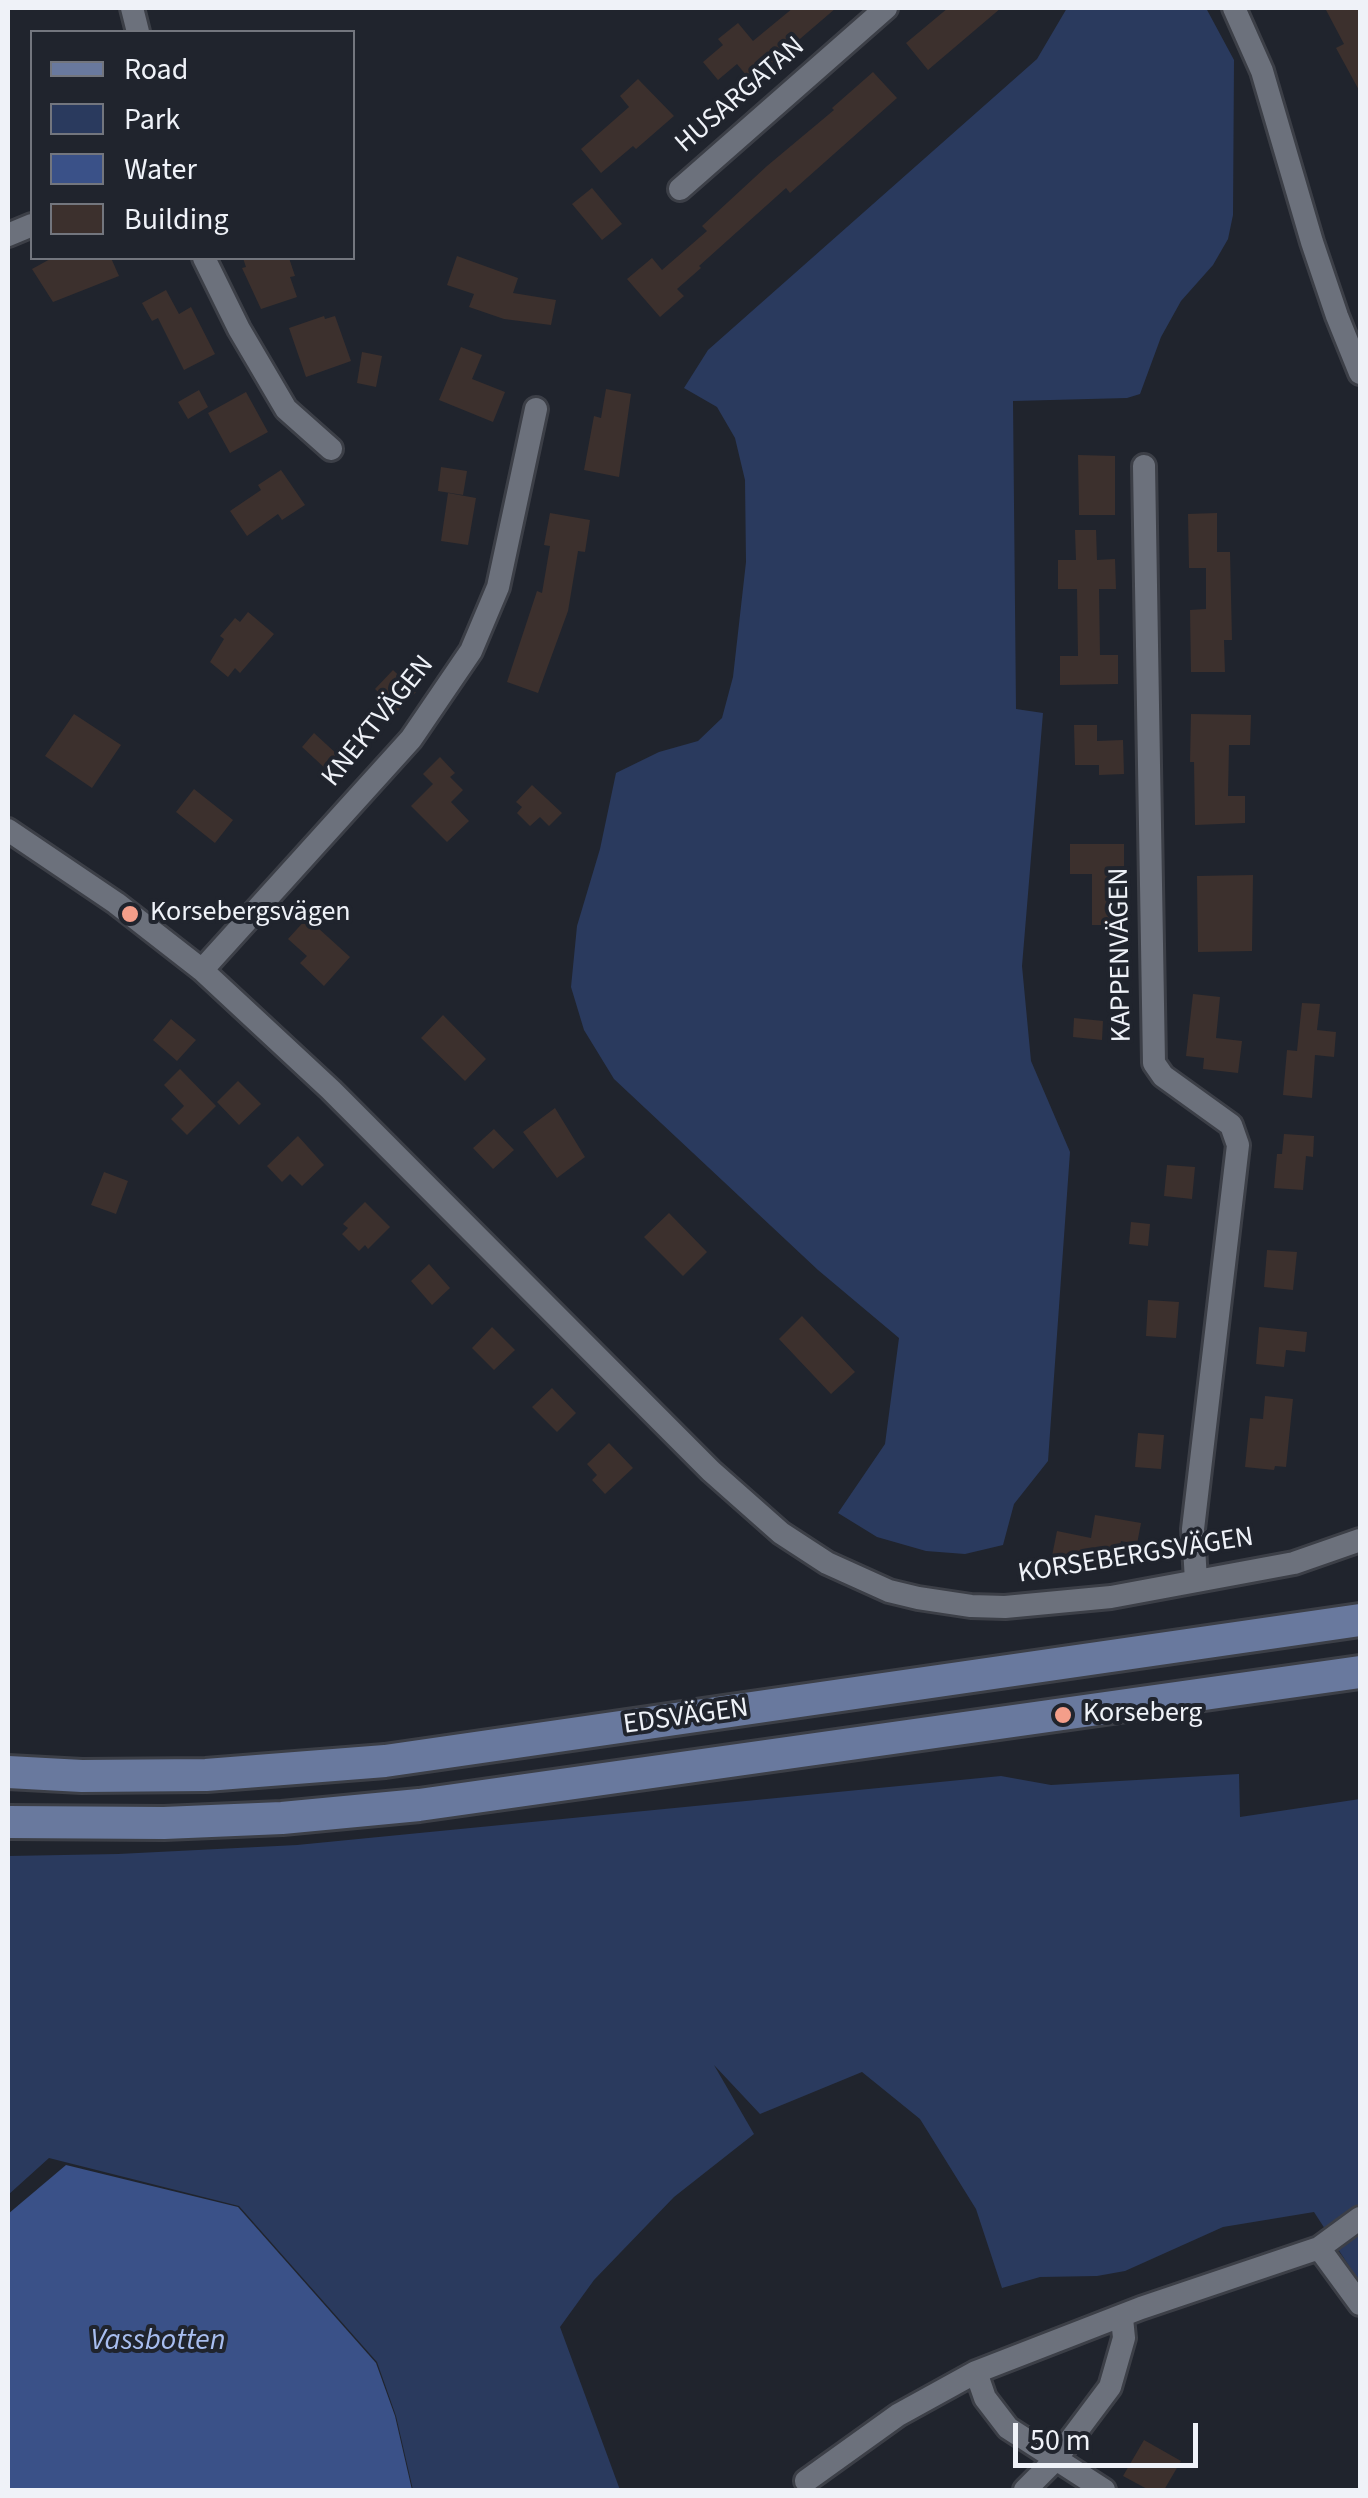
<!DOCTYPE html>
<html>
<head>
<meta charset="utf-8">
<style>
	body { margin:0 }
	#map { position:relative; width:1368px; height:2498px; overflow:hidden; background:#20242d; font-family:"Source Sans 3",sans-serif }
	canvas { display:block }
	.frame { position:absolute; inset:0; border:10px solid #eff2f8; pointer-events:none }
	.legend { position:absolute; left:30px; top:30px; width:325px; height:230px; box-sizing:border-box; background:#20242d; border:2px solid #73767e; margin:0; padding:12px 18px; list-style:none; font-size:30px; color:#eff2f8 }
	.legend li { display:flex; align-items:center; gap:20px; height:50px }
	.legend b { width:50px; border:2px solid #73767e }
	.scale { position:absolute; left:1013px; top:2423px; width:185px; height:45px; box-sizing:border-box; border:5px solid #eff2f8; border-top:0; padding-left:12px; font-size:30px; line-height:35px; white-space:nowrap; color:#eff2f8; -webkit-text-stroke:8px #20242d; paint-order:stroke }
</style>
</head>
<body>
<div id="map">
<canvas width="1368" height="2498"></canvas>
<div class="frame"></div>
<ul class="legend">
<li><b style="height:12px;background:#69799e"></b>Road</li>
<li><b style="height:28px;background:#2a3a5e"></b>Park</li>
<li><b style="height:28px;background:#3a5188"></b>Water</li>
<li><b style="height:28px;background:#3c302d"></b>Building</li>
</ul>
<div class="scale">50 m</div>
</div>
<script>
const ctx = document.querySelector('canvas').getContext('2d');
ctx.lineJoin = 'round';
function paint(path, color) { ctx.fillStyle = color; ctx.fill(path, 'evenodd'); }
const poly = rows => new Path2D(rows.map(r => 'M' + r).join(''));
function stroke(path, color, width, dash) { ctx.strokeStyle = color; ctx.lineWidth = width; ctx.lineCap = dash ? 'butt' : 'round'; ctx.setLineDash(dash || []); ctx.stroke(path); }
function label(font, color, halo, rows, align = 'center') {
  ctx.font = font + ' "Source Sans 3",sans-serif'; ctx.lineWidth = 8; ctx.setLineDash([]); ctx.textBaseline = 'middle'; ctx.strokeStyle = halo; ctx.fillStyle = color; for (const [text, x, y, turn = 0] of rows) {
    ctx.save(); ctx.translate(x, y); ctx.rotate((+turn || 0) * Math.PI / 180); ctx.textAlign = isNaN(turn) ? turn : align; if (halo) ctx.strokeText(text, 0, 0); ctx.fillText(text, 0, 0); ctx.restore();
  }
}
const green = poly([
	[1067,8,1206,8,1234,60,1233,215,1228,239,1213,265,1181,301,1161,337,1140,394,1127,398,1013,401,1016,709,1043,713,1022,966,1031,1061,1070,1152,1048,1461,1014,1504,1003,1545,965,1554,926,1551,877,1537,838,1513,885,1444,899,1338,818,1270,614,1079,584,1030,571,987,577,926,600,849,616,773,659,752,698,741,722,718,733,677,746,562,745,480,735,438,717,407,684,388,708,350,1037,59],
	[1239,1774,1240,1817,1360,1799,1360,2283,1314,2212,1223,2227,1125,2271,1097,2276,1040,2277,1002,2288,976,2209,920,2119,862,2072,760,2114,714,2065,754,2134,674,2197,594,2280,560,2327,620,2490,413,2490,396,2416,377,2362,239,2206,49,2158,8,2195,8,1856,118,1854,297,1845,1001,1776,1051,1785]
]);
const water = poly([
	[66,2165,238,2207,376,2363,395,2416,412,2490,8,2490,8,2214]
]);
const building = poly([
	[793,8,836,8,751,81,737,64,718,80,703,62,723,45,718,39,738,23,753,41],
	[948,8,1001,8,928,70,906,43],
	[1325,8,1360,8,1360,92,1336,48,1344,44],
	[873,72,897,98,790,193,786,188,699,266,701,268,677,289,684,296,660,317,627,279,652,258,662,270,707,231,702,226,767,166,834,110,832,108],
	[638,79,674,116,636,149,633,146,601,173,581,149,629,107,620,96],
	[592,188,622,224,602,240,572,204],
	[457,256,518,278,513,293,556,300,551,325,504,319,469,307,474,294,447,285],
	[52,258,111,258,119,276,53,302,32,269],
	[243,258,289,258,295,276,290,277,297,297,261,309,242,268,246,267],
	[166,290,179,314,191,307,215,354,184,370,158,318,152,321,142,303],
	[324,316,325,319,335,316,351,361,306,377,289,328],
	[461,347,482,355,472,379,505,392,493,422,439,400],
	[362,352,382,356,376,387,357,383],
	[606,389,631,394,619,477,584,470,594,416,601,418],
	[199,390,208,407,188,419,178,402],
	[246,392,268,432,230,453,208,413],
	[1078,455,1115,456,1115,515,1079,515],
	[441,467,467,471,463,495,438,491],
	[281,470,305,505,282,520,278,514,247,536,230,511,261,490,258,485],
	[448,493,476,498,468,545,441,541],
	[550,513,590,520,585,552,578,551,568,611,538,693,507,682,537,591,542,593,550,546,544,545],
	[1217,513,1217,552,1230,552,1232,640,1224,640,1225,672,1191,672,1190,610,1206,609,1206,568,1189,568,1188,514],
	[1075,530,1096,530,1097,560,1115,559,1116,589,1099,589,1100,655,1118,655,1118,684,1060,685,1060,656,1078,656,1077,589,1058,589,1058,560,1076,560],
	[248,612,274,634,240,673,235,668,228,677,210,662,224,639,220,636,235,618,240,622],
	[393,670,416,692,398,711,375,689],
	[74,714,121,745,92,788,45,756],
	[1191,714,1251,715,1250,745,1229,745,1228,796,1245,796,1245,823,1195,825,1194,762,1190,762],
	[1074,725,1097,725,1097,741,1123,740,1124,774,1099,775,1099,765,1075,765],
	[314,733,339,756,327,770,302,747],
	[440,757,455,773,450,777,463,790,451,802,469,821,447,842,411,806,433,784,423,774],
	[532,785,562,813,549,826,540,817,530,826,517,813,522,807,516,802],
	[194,789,233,820,215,843,176,812],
	[1070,844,1124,844,1124,897,1113,897,1113,925,1092,925,1092,874,1070,874],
	[1253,875,1252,951,1198,952,1197,876],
	[307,918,350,957,324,986,300,963,307,956,288,939],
	[1193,994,1220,997,1216,1038,1242,1041,1238,1073,1203,1069,1204,1058,1186,1056],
	[1302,1003,1320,1004,1317,1030,1336,1032,1334,1057,1315,1055,1312,1098,1283,1095,1287,1050,1297,1051],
	[443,1015,486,1059,465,1081,421,1038],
	[1074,1018,1103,1021,1102,1040,1073,1037],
	[171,1019,196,1040,177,1061,153,1040],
	[180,1069,216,1106,187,1135,171,1119,184,1106,164,1085],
	[238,1081,261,1104,239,1125,217,1102],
	[555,1108,585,1157,557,1178,523,1132],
	[494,1129,514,1150,493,1169,473,1148],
	[1284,1134,1314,1136,1313,1157,1306,1156,1303,1190,1274,1188,1277,1154,1282,1154],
	[298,1136,324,1165,302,1186,290,1174,282,1182,267,1166],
	[1167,1165,1195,1167,1192,1199,1164,1196],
	[104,1172,128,1181,116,1214,91,1205],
	[365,1202,390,1227,368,1249,365,1245,359,1251,342,1234,348,1228,343,1224],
	[669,1213,707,1252,683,1276,644,1237],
	[1131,1222,1150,1224,1148,1246,1129,1244],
	[1267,1250,1297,1252,1293,1290,1264,1287],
	[429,1264,450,1288,432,1305,411,1281],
	[1148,1300,1179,1302,1176,1338,1146,1336],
	[802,1316,855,1372,831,1394,779,1339],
	[492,1327,515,1350,494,1370,472,1348],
	[1259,1327,1307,1332,1305,1352,1286,1350,1284,1367,1256,1364],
	[552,1388,576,1413,557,1432,532,1407],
	[1265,1396,1293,1399,1286,1467,1275,1466,1274,1470,1245,1467,1250,1418,1263,1419],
	[1138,1433,1164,1435,1161,1469,1135,1467],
	[609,1443,633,1468,605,1494,592,1480,597,1475,587,1464],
	[1095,1515,1141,1523,1137,1544,1121,1541,1119,1554,1108,1552,1106,1564,1078,1559,1076,1566,1051,1561,1057,1531,1091,1538],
	[1144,2440,1181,2461,1164,2490,1149,2490,1123,2476]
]);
const street = poly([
	[132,8,138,32],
	[1234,8,1262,71,1312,242,1337,316,1360,373],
	[680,189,886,8],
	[8,235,32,225],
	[204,258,239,329,286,409,331,449],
	[1144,466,1154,1063,1163,1076,1231,1125,1238,1145,1193,1529,1196,1581],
	[8,830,116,903,202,970,331,1090,711,1471,781,1533,827,1563,889,1591,918,1598,971,1606,1005,1607,1111,1597,1294,1563,1360,1540],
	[202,970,411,739,471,651,498,587,536,409],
	[1319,2248,1360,2304],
	[976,2372,985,2398,1008,2428,1056,2459,1110,2387,1124,2338,1122,2318],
	[806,2481,898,2415,976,2372,1141,2308,1319,2248,1360,2218],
	[1025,2490,1056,2459,1104,2490]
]);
const secondary = poly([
	[8,1772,82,1776,206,1775,385,1761,1360,1620],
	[8,1822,164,1823,282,1818,419,1805,1360,1672]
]);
const markers = [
	[130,914,10,"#f49e8a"],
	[1063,1715,10,"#f49e8a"]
];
const streetNames = [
	["HUSARGATAN",741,96,-41],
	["KNEKTVÄGEN",379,722,-51],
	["KAPPENVÄGEN",1122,955,-91],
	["KORSEBERGSVÄGEN",1136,1557,-9],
	["EDSVÄGEN",686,1718,-8]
];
const poiNames = [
	["Korsebergsvägen",150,914],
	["Korseberg",1083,1715]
];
const waterNames = [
	["Vassbotten",158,2342]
];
paint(green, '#2a3a5e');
paint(water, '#3a5188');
paint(building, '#3c302d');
stroke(street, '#3c3f47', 28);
stroke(secondary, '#3c3f47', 38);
stroke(street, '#6c717c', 22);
stroke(secondary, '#69799e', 32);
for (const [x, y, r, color] of markers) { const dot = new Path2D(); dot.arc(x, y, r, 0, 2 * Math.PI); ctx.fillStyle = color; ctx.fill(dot); stroke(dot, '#20242d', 4); }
label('28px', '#eff2f8', '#20242d', streetNames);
label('28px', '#eff2f8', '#20242d', poiNames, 'left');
label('italic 30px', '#a8bef0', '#20242d', waterNames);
</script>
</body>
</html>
